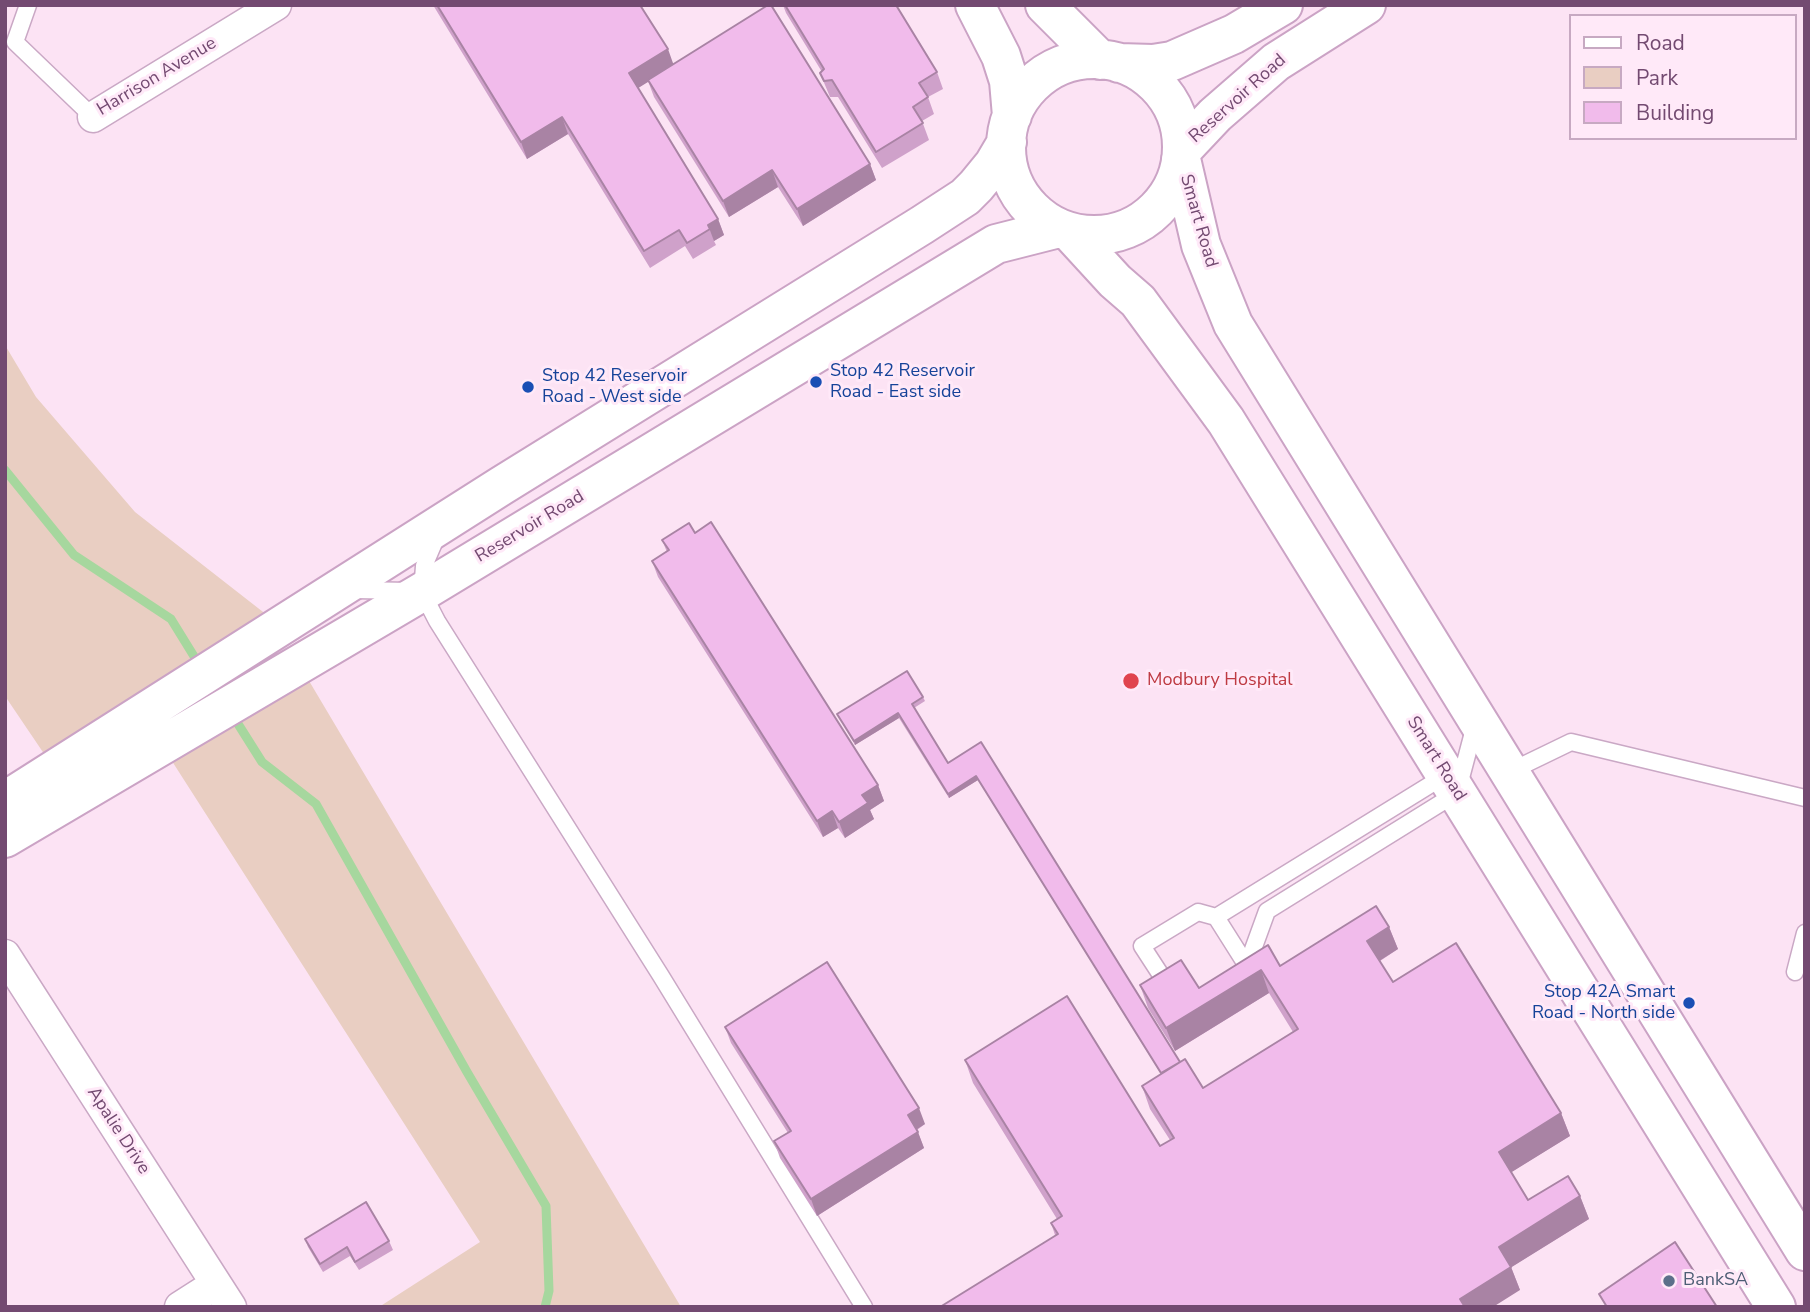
<!DOCTYPE html>
<html>
<head>
<meta charset="utf-8">
<style>
	body { margin:0 }
	#map { position:relative; width:1810px; height:1312px; overflow:hidden; background:#fce3f4; font-family:"Nunito Sans",sans-serif }
	canvas { display:block }
	.frame { position:absolute; inset:0; border:7px solid #734a71; pointer-events:none }
	.legend { position:absolute; left:1569px; top:14px; width:228px; height:126px; box-sizing:border-box; background:#ffe9f8; border:2px solid #c7a9c2; margin:0; padding:9px 12px; list-style:none; font-size:21px; color:#734a71 }
	.legend li { display:flex; align-items:center; gap:14px; height:35px }
	.legend b { width:35px; border:2px solid #c7a9c2 }
</style>
</head>
<body>
<div id="map">
<canvas width="1810" height="1312"></canvas>
<div class="frame"></div>
<ul class="legend">
<li><b style="height:9px;background:#fff"></b>Road</li>
<li><b style="height:19px;background:#e9cec2"></b>Park</li>
<li><b style="height:19px;background:#f1bbeb"></b>Building</li>
</ul>
</div>
<script>
const ctx = document.querySelector('canvas').getContext('2d');
ctx.lineJoin = 'round';
function paint(path, color) { ctx.fillStyle = color; ctx.fill(path, 'evenodd'); }
const poly = rows => new Path2D(rows.map(r => 'M' + r).join(''));
function stroke(path, color, width, dash) { ctx.strokeStyle = color; ctx.lineWidth = width; ctx.lineCap = dash ? 'butt' : 'round'; ctx.setLineDash(dash || []); ctx.stroke(path); }
function label(font, color, halo, rows, align = 'center') {
  ctx.font = font + ' "Nunito Sans",sans-serif'; ctx.lineWidth = 6; ctx.setLineDash([]); ctx.textBaseline = 'middle'; ctx.strokeStyle = halo; ctx.fillStyle = color; for (const [text, x, y, turn = 0] of rows) {
    ctx.save(); ctx.translate(x, y); ctx.rotate((+turn || 0) * Math.PI / 180); ctx.textAlign = isNaN(turn) ? turn : align; if (halo) ctx.strokeText(text, 0, 0); ctx.fillText(text, 0, 0); ctx.restore();
  }
}
const green = poly([
	[5,345,36,397,135,512,281,626,55,770,5,696],
	[299,664,681,1307,379,1307,480,1242,161,744]
]);
const stream = poly([
	[5,470,74,555,171,619,200,666],
	[233,716,262,762,316,804,467,1072,546,1206,549,1291,545,1307]
]);
const lane = poly([
	[28,5,15,42,93,117],
	[436,538,424,566,422,592,437,621,661,976,864,1307],
	[355,590,410,591],
	[1509,772,1571,742,1805,798],
	[1216,917,1446,775],
	[1795,972,1805,933],
	[1241,974,1247,966,1267,911,1457,793,1475,725],
	[1170,989,1142,946,1198,912,1216,917,1247,966]
]);
const street = poly([
	[93,117,276,5],
	[5,955,231,1307],
	[180,1307,216,1284]
]);
const secondary = poly([
	[975,5,1001,56,1009,81,1012,116],
	[1045,5,1100,60],
	'1006 147a88 88 0 1 1 176 0a88 88 0 1 1-176 0Z',
	[1119,63,1153,64,1172,61,1234,34,1283,5],
	[1182,150,1215,115,1276,62,1366,5],
	[1181,159,1201,245,1233,324,1805,1251],
	[1070,232,1115,281,1138,301,1226,421,1776,1307],
	[5,801,501,486,922,225,965,197,976,186,994,164,1007,142],
	[5,838,422,592,996,244,1059,228]
]);
const wall = poly([
	[433,5,640,5,673,64,870,164,876,180,803,226,778,187,729,217,654,97,648,81,638,88,718,219,724,235,714,241,716,245,693,259,685,246,650,268,568,134,527,159],
	[783,5,896,5,937,72,943,89,928,97,934,114,922,121,929,140,882,168,838,97,830,97,820,73,822,72,786,13],
	[695,533,878,785,884,801,870,810,874,819,845,838,838,828,823,837,658,577,652,561,667,552,662,540],
	[923,697,925,701,914,708,948,763,981,742,1180,1062,1203,1088,1293,1032,1269,993,1175,1051,1148,1008,1140,985,1199,988,1280,966,1389,927,1398,949,1380,961,1393,982,1561,1113,1570,1136,1511,1172,1528,1200,1580,1196,1589,1219,1511,1267,1520,1290,1055,1235,1051,1223,1057,1219,973,1083,965,1060,1160,1146,1170,1140,1150,1109,1142,1086,1161,1074,978,780,949,798,899,718,855,745,837,714],
	[725,1027,925,1124,917,1130,924,1148,817,1216,780,1158,774,1141,788,1133,731,1043],
	[305,1239,389,1241,393,1250,359,1270,350,1256,323,1272,308,1247]
]);
const shadedWall = poly([
	[668,49,674,66,635,90,629,73],
	[562,117,568,134,527,159,521,142],
	[870,164,876,180,803,226,797,209],
	[772,170,778,187,729,217,723,201],
	[718,219,724,235,714,241,708,225],
	[898,713,899,718,855,745,854,741],
	[976,776,978,780,949,798,948,794],
	[878,785,884,801,870,810,874,819,845,838,839,822,862,795],
	[832,811,838,828,823,837,817,821],
	[1389,927,1398,949,1376,963,1367,941],
	[1261,970,1269,993,1175,1051,1166,1028],
	[919,1108,925,1124,914,1131,908,1115],
	[1561,1113,1570,1136,1507,1175,1499,1152],
	[918,1132,924,1148,817,1216,811,1199],
	[1580,1196,1589,1219,1507,1270,1499,1247],
	[1511,1267,1520,1290,1493,1307,1463,1307,1460,1299]
]);
const building = poly([
	[437,5,640,5,668,49,629,73,718,219,708,225,710,229,687,243,679,230,644,251,562,117,521,142,437,5],
	[768,5,771,5,870,164,797,209,772,170,723,201,648,80,768,5],
	[785,5,896,5,937,72,919,83,928,97,913,107,923,123,876,152,832,80,824,81,820,73,824,69,785,5],
	[711,522,878,785,862,795,868,803,839,822,832,811,817,821,652,561,669,550,662,540,689,523,695,533,711,522],
	[907,671,923,697,912,704,948,763,981,742,1180,1062,1161,1073,976,776,948,794,898,713,854,741,837,714,907,671],
	[1376,906,1389,927,1367,941,1393,982,1456,943,1561,1113,1499,1152,1528,1200,1568,1176,1580,1196,1499,1247,1511,1267,1460,1299,1465,1307,940,1307,1058,1234,1051,1223,1062,1216,965,1060,1067,996,1160,1146,1174,1138,1142,1086,1185,1059,1203,1088,1298,1029,1261,970,1166,1028,1140,985,1181,960,1199,988,1268,945,1280,966,1376,906],
	[827,962,919,1108,908,1115,918,1132,811,1199,774,1141,791,1131,725,1027,827,962],
	[366,1202,389,1241,355,1262,347,1247,320,1264,305,1239,366,1202],
	[1675,1242,1717,1307,1607,1307,1599,1294,1675,1242]
]);
const markers = [
	[816,382,7,"#1a4fb4"],
	[528,387,7,"#1a4fb4"],
	[1131,681,9,"#e0444e"],
	[1689,1003,7,"#1a4fb4"],
	[1669,1281,7,"#5c6f8a"]
];
const streetNames = [
	["Harrison Avenue",157,77,-31],
	["Reservoir Road",1238,99,-42],
	["Smart Road",1198,221,74],
	["Reservoir Road",530,527,-31],
	["Smart Road",1436,759,58],
	["Apalie Drive",118,1131,57]
];
const transitNames = [
	["Stop 42 Reservoir",830,372],
	["Road - East side",830,393],
	["Stop 42 Reservoir",542,377],
	["Road - West side",542,398],
	["Stop 42A Smart",1675,993,"right"],
	["Road - North side",1675,1014,"right"]
];
const healthNames = [
	["Modbury Hospital",1147,681]
];
const serviceNames = [
	["BankSA",1683,1281]
];
paint(green, '#e9cec2');
stroke(stream, '#a6d79e', 9);
stroke(lane, '#caa8c5', 19);
stroke(street, '#caa8c5', 33);
stroke(secondary, '#cba3c5', 42);
stroke(lane, '#fff', 16);
stroke(street, '#fff', 30);
stroke(secondary, '#fff', 38);
paint(wall, '#cfa1ca');
paint(shadedWall, '#a983a4');
paint(building, '#f1bbeb');
stroke(building, '#a983a4', 2);
for (const [x, y, r, color] of markers) { const dot = new Path2D(); dot.arc(x, y, r, 0, 2 * Math.PI); ctx.fillStyle = color; ctx.fill(dot); stroke(dot, '#ffe9f8', 2.5); }
label('18px', '#734a71', '#ffe9f8', streetNames);
label('18px', '#164399', '#ffe9f8', transitNames, 'left');
label('18px', '#be3a42', '#ffe9f8', healthNames, 'left');
label('18px', '#4e5e75', '#ffe9f8', serviceNames, 'left');
</script>
</body>
</html>
